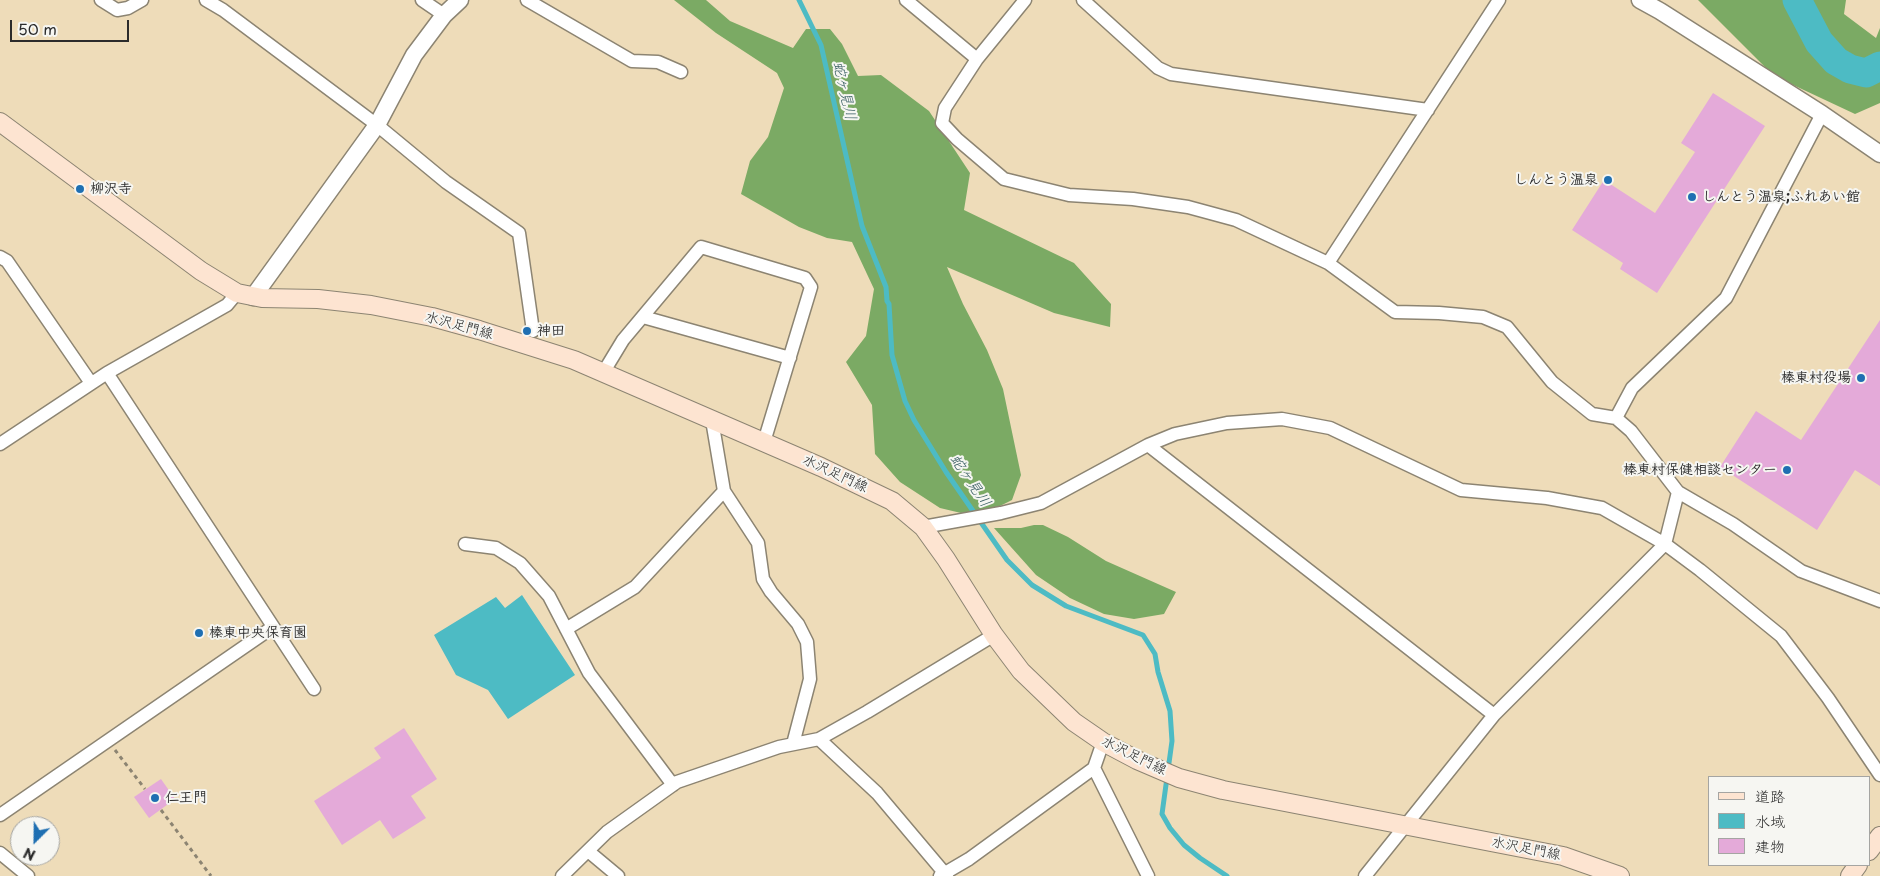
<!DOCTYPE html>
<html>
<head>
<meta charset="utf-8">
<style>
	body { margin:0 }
	#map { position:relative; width:1880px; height:876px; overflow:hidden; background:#eedcb9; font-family:"Playpen Sans","Klee One",sans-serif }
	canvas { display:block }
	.legend { position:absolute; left:1708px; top:776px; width:162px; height:90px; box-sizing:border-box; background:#f6f6f2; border:1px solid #a5a5a2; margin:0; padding:6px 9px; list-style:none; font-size:15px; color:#2b2b2b }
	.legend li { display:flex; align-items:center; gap:10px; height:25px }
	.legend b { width:25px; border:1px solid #a5a5a2 }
	.north { position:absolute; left:10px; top:816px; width:50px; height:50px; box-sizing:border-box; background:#f6f6f2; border:1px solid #a5a5a2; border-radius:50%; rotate:203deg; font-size:14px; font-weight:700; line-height:20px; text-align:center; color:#2b2b2b }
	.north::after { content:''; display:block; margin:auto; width:18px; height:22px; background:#1f6fb2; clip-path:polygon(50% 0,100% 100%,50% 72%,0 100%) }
	.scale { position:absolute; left:10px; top:20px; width:119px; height:22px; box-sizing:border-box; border:2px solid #2b2b2b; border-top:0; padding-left:6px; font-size:15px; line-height:18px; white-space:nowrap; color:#2b2b2b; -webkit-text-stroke:4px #f6f6f2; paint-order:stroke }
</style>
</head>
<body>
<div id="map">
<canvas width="1880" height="876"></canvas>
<ul class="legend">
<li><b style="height:6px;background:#fde4d1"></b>道路</li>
<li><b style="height:14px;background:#4dbbc4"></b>水域</li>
<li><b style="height:14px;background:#e4aad9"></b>建物</li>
</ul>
<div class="north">N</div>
<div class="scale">50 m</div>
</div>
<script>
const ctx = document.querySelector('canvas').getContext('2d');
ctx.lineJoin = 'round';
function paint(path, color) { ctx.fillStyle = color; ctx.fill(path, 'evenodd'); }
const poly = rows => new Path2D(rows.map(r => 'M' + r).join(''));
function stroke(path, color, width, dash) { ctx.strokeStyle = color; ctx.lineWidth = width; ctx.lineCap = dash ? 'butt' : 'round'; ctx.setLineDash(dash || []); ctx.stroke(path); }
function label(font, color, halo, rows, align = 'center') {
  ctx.font = font + ' "Playpen Sans","Klee One",sans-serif'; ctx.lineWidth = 4; ctx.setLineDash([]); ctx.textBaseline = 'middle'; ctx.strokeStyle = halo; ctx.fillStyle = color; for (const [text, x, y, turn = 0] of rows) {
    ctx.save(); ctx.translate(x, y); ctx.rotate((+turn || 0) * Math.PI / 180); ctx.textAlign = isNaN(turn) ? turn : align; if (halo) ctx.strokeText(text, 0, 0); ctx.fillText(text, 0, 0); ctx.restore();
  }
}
const forest = poly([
	[674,0,706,0,730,21,793,48,806,29,830,29,842,44,858,76,881,75,929,111,970,173,964,210,1074,263,1111,304,1110,327,1054,313,947,267,963,304,987,350,1003,389,1021,475,1012,500,996,508,961,513,940,508,900,482,875,454,872,405,846,362,866,336,874,289,852,242,827,238,799,227,741,194,750,161,768,137,784,88,777,73,716,33],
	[1698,0,1846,0,1844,14,1876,38,1880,28,1880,103,1855,114,1774,76],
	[1034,525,1043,525,1068,537,1106,561,1176,592,1164,614,1134,619,1104,614,1070,598,1036,575,994,528,1021,528]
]);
const water = poly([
	[522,595,575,675,508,719,488,690,456,675,434,635,496,597,505,608]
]);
const stream = poly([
	[799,0,821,45,862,226,886,287,887,301,889,304,892,355,905,401,914,420,946,472,1007,560,1032,585,1066,606,1143,635,1155,654,1158,672,1170,711,1172,741,1162,814,1170,828,1184,845,1200,858,1227,876]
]);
const river = poly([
	[1797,0,1819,42,1836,61,1850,69,1866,73,1880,66]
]);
const building = poly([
	[1713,93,1765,126,1657,293,1620,269,1623,263,1572,230,1604,180,1655,213,1695,152,1681,143],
	[1880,320,1880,486,1855,470,1817,530,1720,467,1756,411,1801,440],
	[404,728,437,779,411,796,426,818,393,839,380,820,342,845,314,801,381,758,374,748],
	[161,779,175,799,149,818,134,797]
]);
const path = poly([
	[115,750,145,789],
	[161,810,211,876]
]);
const minor = poly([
	[101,0,117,10,128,8,142,0],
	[206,0,223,10,377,125,446,182,519,233,533,331],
	[422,0,444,15],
	[527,0,632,61,658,62,681,72],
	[906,0,977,59],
	[1025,0,977,59,945,108,942,123,957,139,1004,179,1069,195,1133,199,1188,207,1236,220,1328,263,1395,312,1439,313,1483,317,1507,327,1552,382,1592,414,1616,418],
	[1083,0,1158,68,1171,74,1428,110],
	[1822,114,1726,298,1632,388,1616,418,1631,431,1678,492,1733,524,1801,571,1880,601],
	[0,257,7,261,91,383],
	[1328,263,1499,0],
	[643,317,790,358],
	[107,373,314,689],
	[603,373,623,340,701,247,805,278,811,287,764,442],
	[712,420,724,491,758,543,763,579,771,592,798,624,807,642,810,679,793,744],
	[0,444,107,373,227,305,237,293],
	[1148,445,1494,715],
	[923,527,1001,513,1041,503,1148,445,1175,434,1227,423,1282,419,1330,428,1461,490,1547,498,1602,508,1665,544,1700,570,1781,636,1828,698,1880,775],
	[465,544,496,548,520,563,549,596,589,673,673,785],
	[566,629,635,587,724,491],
	[819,739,877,793,947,876],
	[1094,768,1148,876],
	[0,815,273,627],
	[588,851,618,876],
	[0,853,28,876],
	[562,876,607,832,677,782,779,747,819,739,867,712,994,635],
	[940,876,969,859,1094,768,1103,742],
	[1365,876,1494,715,1665,544,1678,492]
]);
const tertiary = poly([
	[1640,0,1660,11,1822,114,1880,154],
	[253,297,377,125,414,55,444,15,460,0]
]);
const secondary = poly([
	[0,122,201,271,237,293,262,298,318,299,371,305,432,317,479,330,574,360,821,467,892,501,923,527,946,559,994,635,1021,671,1074,722,1103,742,1137,760,1179,778,1223,790,1563,856,1620,876],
	[1869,851,1880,836],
	[1850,876,1858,865]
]);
const markers = [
	[1608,180,5,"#1f6fb2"],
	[80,189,5,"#1f6fb2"],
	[1692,197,5,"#1f6fb2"],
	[527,331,5,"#1f6fb2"],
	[1861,378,5,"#1f6fb2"],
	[1787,470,5,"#1f6fb2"],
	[199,633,5,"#1f6fb2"],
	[155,798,5,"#1f6fb2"]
];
const poiNames = [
	["しんとう温泉",1598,180,"right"],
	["柳沢寺",90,189],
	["しんとう温泉;ふれあい館",1702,197],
	["神田",537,331],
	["榛東村役場",1851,378,"right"],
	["榛東村保健相談センター",1777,470,"right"],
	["榛東中央保育園",209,633],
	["仁王門",165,798]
];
const streetNames = [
	["水沢足門線",459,326,15],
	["水沢足門線",835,474,25],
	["水沢足門線",1134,756,26],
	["水沢足門線",1526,849,11]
];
const waterNames = [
	["蛇ヶ見川",844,91,77],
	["蛇ヶ見川",970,481,56]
];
paint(forest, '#7baa64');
paint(water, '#4dbbc4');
stroke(stream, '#4dbbc4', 5);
stroke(river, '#4dbbc4', 29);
paint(building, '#e4aad9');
stroke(minor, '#8c8472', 15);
stroke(tertiary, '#8c8472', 19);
stroke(secondary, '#8c8472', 20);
stroke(path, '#8c8472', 3, [4, 4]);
stroke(minor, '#fff', 12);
stroke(tertiary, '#fff', 16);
stroke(secondary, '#fde4d1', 18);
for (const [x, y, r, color] of markers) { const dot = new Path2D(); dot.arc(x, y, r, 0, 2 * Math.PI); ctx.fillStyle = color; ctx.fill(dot); stroke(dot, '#f6f6f2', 2); }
label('bold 14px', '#2b2b2b', '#f6f6f2', poiNames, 'left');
label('14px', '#2b2b2b', '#f6f6f2', streetNames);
label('italic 15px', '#375d61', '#f6f6f2', waterNames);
</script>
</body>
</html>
